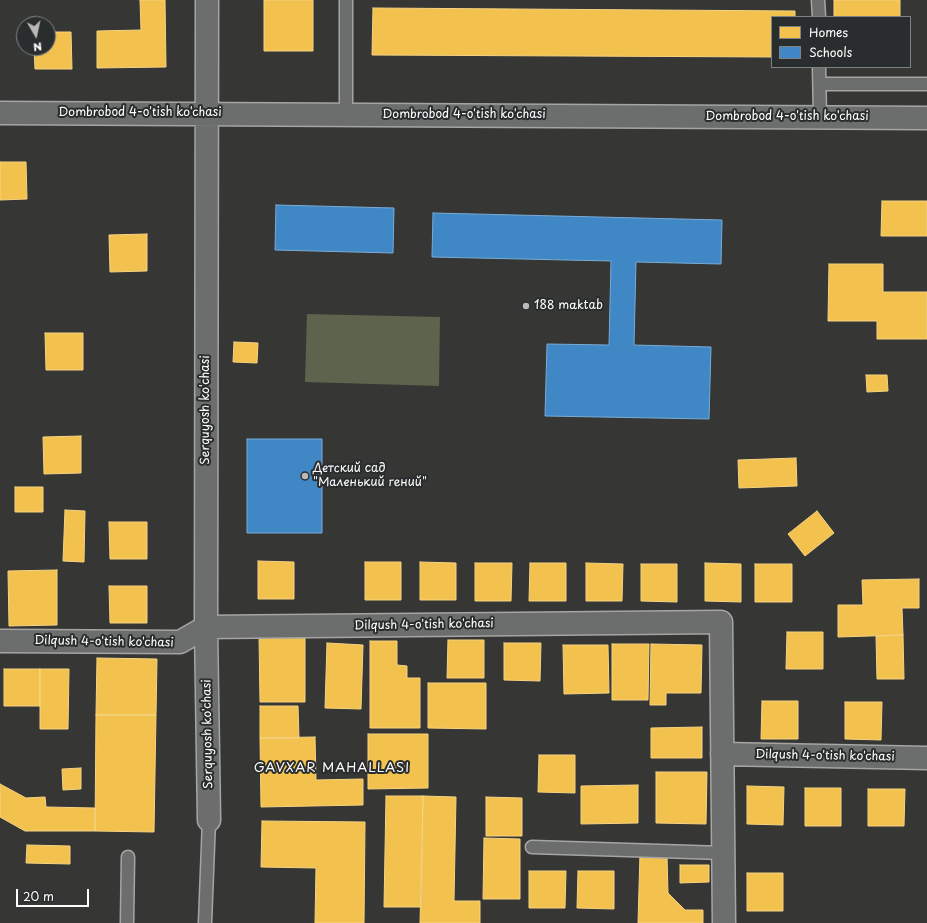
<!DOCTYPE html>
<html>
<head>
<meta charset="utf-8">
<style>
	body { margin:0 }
	#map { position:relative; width:927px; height:923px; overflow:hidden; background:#363635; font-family:"Playpen Sans",sans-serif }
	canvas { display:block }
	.legend { position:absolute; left:771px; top:16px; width:140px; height:52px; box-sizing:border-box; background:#2a2d2e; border:1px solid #7f8182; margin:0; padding:5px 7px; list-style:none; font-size:12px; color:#fff }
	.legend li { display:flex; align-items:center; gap:8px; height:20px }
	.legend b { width:20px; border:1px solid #7f8182 }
	.north { position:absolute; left:16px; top:16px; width:40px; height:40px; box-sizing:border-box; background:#2a2d2e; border:1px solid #7f8182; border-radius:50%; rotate:171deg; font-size:11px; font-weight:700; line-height:16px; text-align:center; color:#fff }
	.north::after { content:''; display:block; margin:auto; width:14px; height:18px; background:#b9b9b8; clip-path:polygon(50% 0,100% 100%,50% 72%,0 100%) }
	.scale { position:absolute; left:16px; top:889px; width:73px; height:18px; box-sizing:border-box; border:2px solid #fff; border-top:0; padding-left:5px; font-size:12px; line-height:14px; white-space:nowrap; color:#fff; -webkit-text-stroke:3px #2a2d2e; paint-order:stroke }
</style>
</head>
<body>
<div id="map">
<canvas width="927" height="923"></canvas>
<ul class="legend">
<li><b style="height:11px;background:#f2c14e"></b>Homes</li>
<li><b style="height:11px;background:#3f88c5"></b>Schools</li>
</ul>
<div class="north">N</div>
<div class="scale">20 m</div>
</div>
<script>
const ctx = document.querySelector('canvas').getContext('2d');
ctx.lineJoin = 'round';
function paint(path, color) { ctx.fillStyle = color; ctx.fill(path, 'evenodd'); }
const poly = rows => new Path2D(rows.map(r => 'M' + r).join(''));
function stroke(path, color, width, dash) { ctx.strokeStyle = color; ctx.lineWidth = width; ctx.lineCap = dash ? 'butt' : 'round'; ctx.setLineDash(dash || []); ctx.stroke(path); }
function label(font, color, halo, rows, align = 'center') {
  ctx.font = font + ' "Playpen Sans",sans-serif'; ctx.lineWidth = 4; ctx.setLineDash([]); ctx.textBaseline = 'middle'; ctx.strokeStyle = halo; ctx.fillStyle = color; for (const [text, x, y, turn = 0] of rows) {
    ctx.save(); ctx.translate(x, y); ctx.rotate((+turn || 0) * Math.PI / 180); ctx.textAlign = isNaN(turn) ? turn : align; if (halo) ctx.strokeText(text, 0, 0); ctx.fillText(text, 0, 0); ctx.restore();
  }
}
const green = poly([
	[307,314,440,317,439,386,305,382]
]);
const homes = poly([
	[140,0,165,0,166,67,97,68,97,31,141,30,140,0],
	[264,0,313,0,313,51,264,51,264,0],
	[834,0,900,0,900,17,834,17,834,0],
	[373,8,795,11,795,17,772,17,772,57,372,55,373,8],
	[48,32,71,32,72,69,35,69,34,48,48,48,48,32],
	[0,162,26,162,27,199,0,200,0,162],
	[882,201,927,201,927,236,881,236,882,201],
	[147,234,147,271,110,272,109,235,147,234],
	[829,264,883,264,883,292,927,292,927,339,877,339,877,321,828,321,829,264],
	[45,333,83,333,83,370,46,370,45,333],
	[234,342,258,343,257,363,233,362,234,342],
	[866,375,887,375,888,391,867,392,866,375],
	[81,436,81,473,44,474,43,437,81,436],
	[796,458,797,486,739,488,738,460,796,458],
	[15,487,43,487,43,512,15,512,15,487],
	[65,510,85,511,84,562,63,561,65,510],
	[817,511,834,533,805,556,788,534,817,511],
	[109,522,147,522,147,559,110,559,109,522],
	[258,561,294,562,294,599,258,599,258,561],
	[365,562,401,562,401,600,365,600,365,562],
	[420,562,456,563,456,600,420,600,420,562],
	[475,563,512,563,511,601,475,601,475,563],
	[530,563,566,563,566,601,529,601,530,563],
	[586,563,623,564,622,601,586,601,586,563],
	[705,563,741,564,741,602,705,601,705,563],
	[641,564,677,564,677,602,641,601,641,564],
	[755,564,792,564,792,602,755,602,755,564],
	[57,570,57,625,9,626,8,571,57,570],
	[919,579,919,608,902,608,903,635,838,637,838,605,863,605,862,580,919,579],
	[109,586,147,586,147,623,110,623,109,586],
	[787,632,823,632,823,669,786,669,787,632],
	[903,635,904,679,877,679,876,636,903,635],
	[259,636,305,636,305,702,260,702,259,636],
	[448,640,484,640,484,678,447,678,448,640],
	[370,641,397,641,397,665,407,666,407,678,420,678,420,728,370,728,370,641],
	[327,643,363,645,361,709,325,708,327,643],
	[504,643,541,643,540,681,504,680,504,643],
	[612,644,649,644,648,700,612,700,612,644],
	[651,644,702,645,701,693,666,693,666,705,650,705,651,644],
	[563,645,608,645,609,693,564,694,563,645],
	[97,658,157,659,156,715,96,715,97,658],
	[4,669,40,669,40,706,4,706,4,669],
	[40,669,69,669,68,729,40,729,40,669],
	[428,683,486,683,486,729,428,728,428,683],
	[762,701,798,701,798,739,761,739,762,701],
	[845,702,882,702,881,740,845,739,845,702],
	[260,706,298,706,299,738,260,738,260,706],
	[96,715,156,715,154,832,95,831,96,715],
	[702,727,702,758,651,758,651,728,702,727],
	[368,734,428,734,428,788,368,789,368,734],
	[315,737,316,780,363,779,363,805,261,807,260,738,315,737],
	[539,755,575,755,575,793,538,792,539,755],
	[81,768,81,789,63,790,62,769,81,768],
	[656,772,707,772,706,824,656,823,656,772],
	[0,784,26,798,45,797,46,807,95,808,95,831,25,831,0,817,0,784],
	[638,785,638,823,581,824,581,786,638,785],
	[747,786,784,787,783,825,747,824,747,786],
	[805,788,841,788,841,826,805,826,805,788],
	[868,789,905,789,904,826,868,826,868,789],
	[386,796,423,796,421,907,384,907,386,796],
	[423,796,456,797,454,901,480,901,480,923,420,923,423,796],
	[486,797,522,798,522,836,486,836,486,797],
	[262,821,365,822,364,923,315,923,316,868,261,867,262,821],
	[484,838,520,839,520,899,483,899,484,838],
	[27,845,70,846,70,864,26,863,27,845],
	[640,854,667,856,668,893,685,910,703,910,703,923,638,923,640,854],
	[680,865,709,865,709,882,680,883,680,865],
	[529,871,566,871,565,908,529,908,529,871],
	[578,871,614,871,614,909,577,908,578,871],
	[747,873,783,873,783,911,747,911,747,873]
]);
const schools = poly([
	[276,205,394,208,393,253,275,250,276,205],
	[433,213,722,220,721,264,636,262,634,345,711,347,709,419,545,416,547,344,609,345,611,261,432,257,433,213],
	[247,439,322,439,322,533,247,533,247,439]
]);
const service = poly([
	[346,0,346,114],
	[818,0,819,17],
	[819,67,820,117],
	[820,84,927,84],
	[532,847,723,853],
	[127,923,128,857],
	[205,923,209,820]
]);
const minor = poly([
	[207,0,206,627,209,820],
	[0,113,927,118],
	[0,641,180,642,206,627,721,622,724,923],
	[722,754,927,758]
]);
const markers = [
	[526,306,4,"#b9b9b8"],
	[305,476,4,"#b9b9b8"]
];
const streetNames = [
	["Dombrobod 4-o'tish ko'chasi",140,113],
	["Dombrobod 4-o'tish ko'chasi",464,115],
	["Dombrobod 4-o'tish ko'chasi",787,117],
	["Serquyosh ko'chasi",206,410,-90],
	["Dilqush 4-o'tish ko'chasi",424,625,-1],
	["Dilqush 4-o'tish ko'chasi",104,642,1],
	["Serquyosh ko'chasi",208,734,-91],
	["Dilqush 4-o'tish ko'chasi",825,756,1]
];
const poiNames = [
	["188 maktab",534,306],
	["Детский сад",313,469],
	["\"Маленький гений\"",313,483]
];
const neighbourhoodNames = [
	["GAVXAR MAHALLASI",332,768]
];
paint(green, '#5d634c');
paint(homes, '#f2c14e');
stroke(homes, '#f6d483', 1);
paint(schools, '#3f88c5');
stroke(schools, '#79acd6', 1);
stroke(service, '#a5a5a4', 15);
stroke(minor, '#a5a5a4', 25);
stroke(service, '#6c6d6d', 12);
stroke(minor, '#6c6d6d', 22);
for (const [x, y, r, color] of markers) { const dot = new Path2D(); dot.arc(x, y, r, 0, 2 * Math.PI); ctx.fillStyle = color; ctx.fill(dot); stroke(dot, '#2a2d2e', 1.5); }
label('12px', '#fff', '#2a2d2e', streetNames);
label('12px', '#fff', '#2a2d2e', poiNames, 'left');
ctx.letterSpacing = '1px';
label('13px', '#fff', '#2a2d2e', neighbourhoodNames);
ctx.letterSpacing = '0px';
</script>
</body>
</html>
